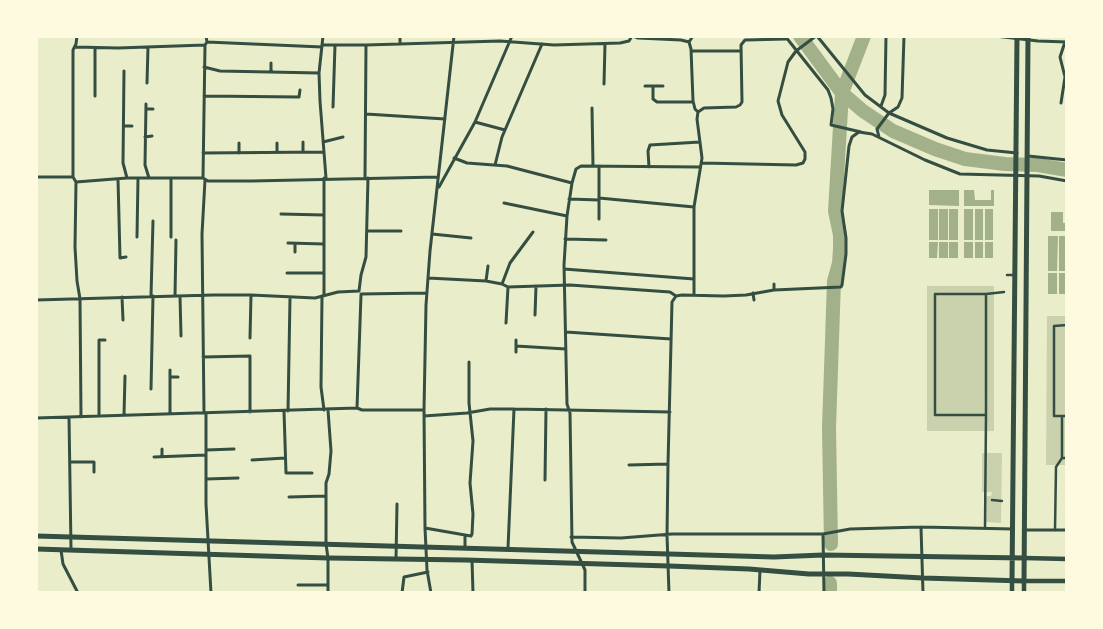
<!DOCTYPE html>
<html>
<head>
<meta charset="utf-8">
<style>
	body { margin:0 }
	#map { position:relative; width:1103px; height:629px; overflow:hidden; background:#e9edc9; font-family:"Nunito Sans",sans-serif }
	canvas { display:block }
	.frame { position:absolute; inset:0; border:38px solid #fefae0; pointer-events:none }
</style>
</head>
<body>
<div id="map">
<canvas width="1103" height="629"></canvas>
<div class="frame"></div>
</div>
<script>
const ctx = document.querySelector('canvas').getContext('2d');
ctx.lineJoin = 'round';
function paint(path, color) { ctx.fillStyle = color; ctx.fill(path, 'evenodd'); }
const poly = rows => new Path2D(rows.map(r => 'M' + r).join(''));
function stroke(path, color, width, dash) { ctx.strokeStyle = color; ctx.lineWidth = width; ctx.lineCap = dash ? 'butt' : 'round'; ctx.setLineDash(dash || []); ctx.stroke(path); }
const green = poly([
	[927,286,994,286,994,431,927,431],
	[1047,316,1067,316,1067,465,1046,465],
	[982,453,1002,453,1001,523,986,522,986,496,991,496,992,492,982,492]
]);
const water = poly([
	[929,190,959,190,959,206,929,205],
	[964,190,974,190,975,200,991,200,991,190,994,190,994,206,964,206],
	[929,209,938,209,938,240,929,240],
	[939,209,948,209,948,240,939,240],
	[949,209,958,209,958,240,949,240],
	[964,209,973,209,973,240,964,240],
	[975,209,983,209,983,240,975,240],
	[985,209,993,209,993,240,985,240],
	[1051,212,1063,212,1063,223,1067,223,1067,231,1051,231],
	[1048,236,1058,236,1057,271,1048,271],
	[1059,236,1067,236,1067,271,1059,271],
	[929,242,938,242,937,258,929,258],
	[939,242,948,242,948,258,939,258],
	[949,242,958,242,958,258,949,258],
	[964,242,973,242,973,258,964,258],
	[975,242,983,242,983,258,975,258],
	[985,242,993,242,993,258,985,258],
	[1048,273,1057,273,1057,294,1048,294],
	[1059,273,1067,273,1067,294,1059,294]
]);
const river = poly([
	[800,36,842,93,863,111,893,131,935,149,965,159,1005,164,1038,165,1067,170],
	[831,544,829,428,834,281,839,263,840,249,840,235,835,211,842,93,864,36],
	[830,583,830,593]
]);
const pedestrian = poly([
	[1007,275,1014,275],
	[986,294,1004,292],
	[1067,325,1054,326,1054,416,1067,416],
	[1062,417,1062,458,1067,458],
	[992,500,1002,501],
	[985,528,986,415,986,294,935,294,935,415,986,415],
	[1055,530,1056,467,1062,458]
]);
const minor = poly([
	[323,36,319,73,320,101,326,178],
	[633,36,638,38,681,40,689,42,691,49,693,101,695,109,698,112],
	[785,36,828,90,831,98,833,109,831,125,861,132],
	[817,36,865,95,889,113,947,138,987,150,1017,153],
	[995,36,1038,41,1067,42],
	[207,42,322,47],
	[689,42,693,36],
	[400,44,400,36],
	[323,45,366,45,365,177],
	[366,45,500,41,554,45,620,43,629,41,632,36],
	[75,47,118,48,205,45],
	[691,51,741,51],
	[271,63,271,72],
	[204,67,220,71,319,73],
	[124,71,123,163,127,178],
	[147,83,148,47],
	[604,84,605,44],
	[645,86,663,86],
	[653,86,653,99,657,102,693,102],
	[95,96,95,48],
	[204,96,299,97,300,90],
	[1061,103,1065,77,1060,57,1065,42],
	[146,104,145,165,149,178],
	[881,106,885,95,886,36],
	[333,107,335,45],
	[592,108,593,166],
	[146,109,153,109],
	[366,114,445,119],
	[475,122,505,130],
	[124,126,132,126],
	[145,137,152,136],
	[879,137,877,129,889,113,898,107,902,98,904,36],
	[303,142,303,152],
	[323,142,343,137],
	[277,143,277,152],
	[203,153,324,152],
	[239,153,239,143],
	[1028,156,1067,160],
	[454,158,467,163,507,166,572,183],
	[702,163,796,165,803,163,805,159,805,152,782,115,778,101,788,62,796,51,816,36],
	[495,165,502,137,542,44],
	[599,166,599,198,694,207],
	[649,167,648,151,650,145,700,142],
	[36,177,73,177,76,182,127,178,203,178,208,181,252,181,438,177],
	[73,177,73,50,76,44,77,36],
	[203,178,205,45,207,42,206,36],
	[324,178,324,295],
	[118,179,120,258,126,257],
	[76,182,75,247,77,281,80,299,81,417],
	[439,187,475,122,512,36],
	[569,199,599,200],
	[504,203,567,216],
	[281,214,324,215],
	[599,219,599,200],
	[367,231,401,231],
	[432,234,471,238],
	[137,237,138,178],
	[171,237,171,178],
	[565,239,606,240],
	[288,243,324,244],
	[295,252,295,244],
	[564,269,694,279],
	[287,273,324,273],
	[428,278,486,281,502,284,508,287,570,285,670,292,676,296],
	[486,281,488,266],
	[502,284,510,263,533,232],
	[774,284,774,290],
	[359,291,361,275,366,257,368,178],
	[753,293,754,300],
	[361,294,426,293],
	[694,295,694,207,702,158,697,119,698,112,704,108,736,107,740,105,742,102,741,45,745,40,786,39],
	[151,296,153,221],
	[175,296,176,240],
	[180,296,181,336],
	[322,296,321,387,324,410],
	[122,297,123,320],
	[36,300,213,295,251,295,315,298,338,292,359,291],
	[535,315,536,286],
	[506,323,508,287],
	[566,332,671,339],
	[250,338,251,295],
	[516,346,566,349],
	[516,352,516,340],
	[203,357,250,356,250,412],
	[170,377,178,377],
	[151,389,153,296],
	[357,408,361,295],
	[284,411,286,473,312,473],
	[288,411,290,298],
	[204,413,202,234,205,180],
	[206,413,206,504,211,593],
	[170,414,170,370],
	[124,415,125,376],
	[99,416,99,340,105,340],
	[424,416,467,413,490,409,514,409,670,412],
	[69,417,71,549],
	[36,418,357,408,362,410,424,410],
	[162,449,162,456],
	[206,450,234,449],
	[154,457,206,455],
	[252,460,285,458],
	[70,462,94,462,94,472],
	[629,465,668,464],
	[206,479,238,478],
	[545,480,546,409],
	[289,497,326,496],
	[921,527,923,593],
	[425,528,465,535,471,536,472,534,473,514,470,483,473,441,469,403,469,362],
	[1025,530,1067,530],
	[823,534,824,593],
	[465,535,465,547],
	[571,537,621,538,672,534,823,534,850,529,921,527,1013,529],
	[508,548,514,409],
	[61,550,63,564,78,593],
	[396,559,397,504],
	[472,560,473,593],
	[298,585,328,585],
	[328,593,328,558,326,544,326,483,329,474,331,451,328,410],
	[402,593,404,577,428,572],
	[431,593,427,570,425,528,424,410,426,305,430,251,454,36],
	[585,593,585,570,572,542,570,413,567,404,564,265,567,216,572,183,576,169,581,166,700,167],
	[669,593,667,535,668,464,672,302,676,296,682,295,724,296,746,295,774,290,841,287,842,285,846,254,846,238,842,211,849,146,852,137,859,132,872,134,925,160,960,174,1039,176,1067,181],
	[759,593,760,570]
]);
const tertiary = poly([
	[1024,558,1067,559],
	[1012,593,1012,581],
	[1024,593,1024,581,1067,581]
]);
const primary = poly([
	[36,536,774,557,823,555,1024,558],
	[36,549,328,558,465,560,669,566,749,569,809,574,848,574,923,578,1024,581,1028,36],
	[1012,581,1017,36]
]);
paint(green, '#cad2ad');
paint(water, '#a3b18a');
stroke(river, '#a3b18a', 14);
stroke(pedestrian, '#344e41', 2.5);
stroke(minor, '#344e41', 3);
stroke(tertiary, '#344e41', 4.5);
stroke(primary, '#344e41', 5);
</script>
</body>
</html>
